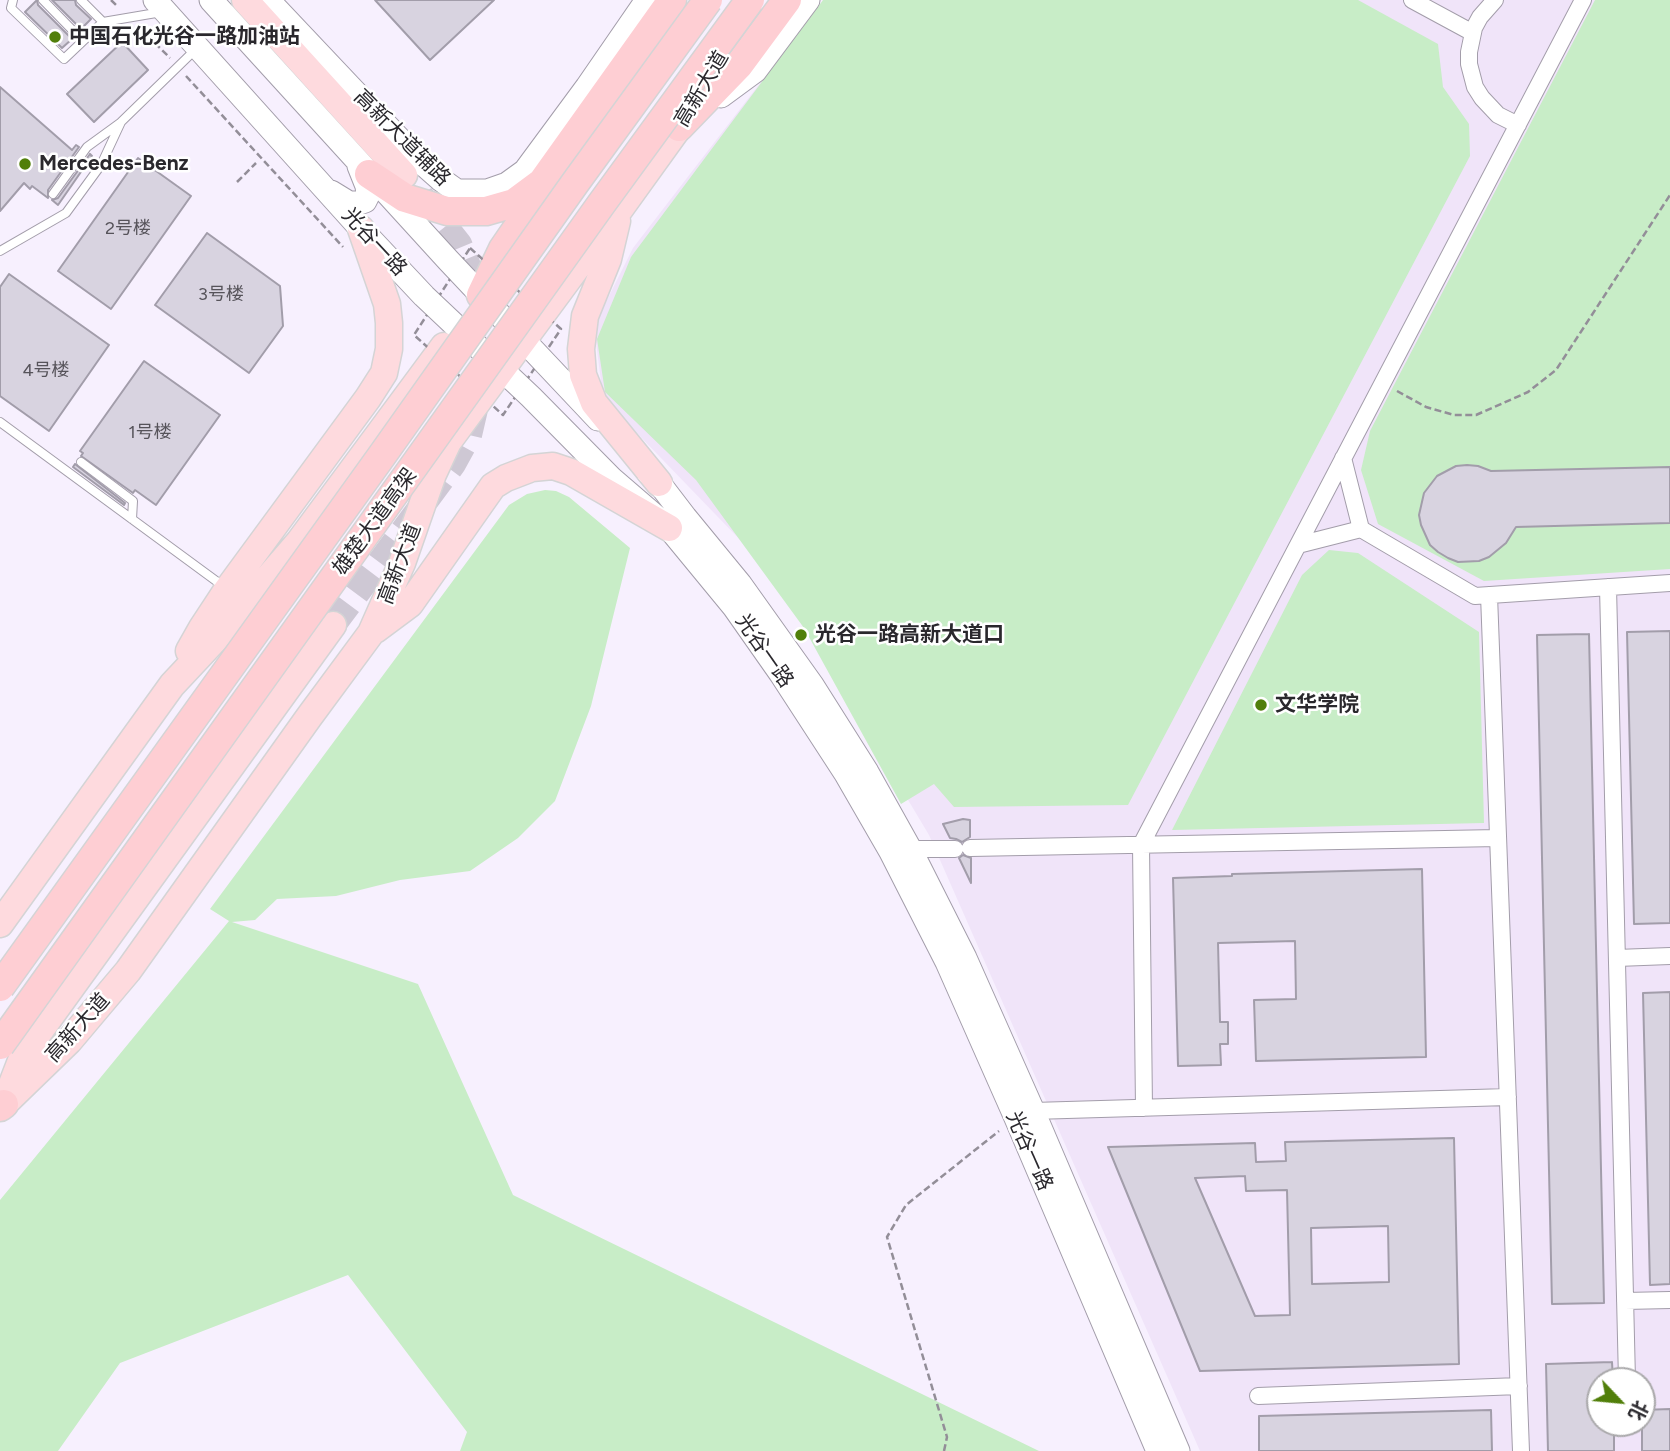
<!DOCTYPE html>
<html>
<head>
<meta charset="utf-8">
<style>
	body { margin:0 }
	#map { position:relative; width:1670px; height:1451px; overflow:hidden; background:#f7f0fe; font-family:Figtree,"Noto Sans SC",sans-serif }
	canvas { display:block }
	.north { position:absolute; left:1586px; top:1367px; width:70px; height:70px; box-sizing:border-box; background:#fff; border:2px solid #aaa9ab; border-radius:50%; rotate:116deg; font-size:19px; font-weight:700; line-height:28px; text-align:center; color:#2a282d }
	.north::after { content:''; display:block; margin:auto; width:24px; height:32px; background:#517f0a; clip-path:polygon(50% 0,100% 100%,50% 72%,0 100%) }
</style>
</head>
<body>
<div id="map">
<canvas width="1670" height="1451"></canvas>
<div class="north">北</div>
</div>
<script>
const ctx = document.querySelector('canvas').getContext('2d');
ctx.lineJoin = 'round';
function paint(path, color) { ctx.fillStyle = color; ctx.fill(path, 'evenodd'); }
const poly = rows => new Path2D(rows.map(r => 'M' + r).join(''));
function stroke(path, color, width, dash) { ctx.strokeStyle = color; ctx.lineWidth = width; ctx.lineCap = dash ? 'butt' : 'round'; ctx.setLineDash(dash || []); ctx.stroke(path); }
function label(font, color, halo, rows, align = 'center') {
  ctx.font = font + ' Figtree,"Noto Sans SC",sans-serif'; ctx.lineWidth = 5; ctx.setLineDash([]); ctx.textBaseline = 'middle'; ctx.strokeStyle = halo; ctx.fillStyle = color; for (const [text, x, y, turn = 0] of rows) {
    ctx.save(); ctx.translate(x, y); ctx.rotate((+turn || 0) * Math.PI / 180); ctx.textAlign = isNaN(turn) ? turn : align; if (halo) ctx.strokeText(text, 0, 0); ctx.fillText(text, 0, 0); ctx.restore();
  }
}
const education = poly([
	[824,0,1670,0,1670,1451,1200,1451,929,835,773,574,603,398,594,326,633,248],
	[1600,1381,1642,1381,1642,1423,1600,1423]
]);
const green = poly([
	[823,0,1358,0,1438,44,1443,87,1469,124,1470,156,1128,805,954,807,934,784,901,804,804,628,696,480,605,392,597,339,631,257],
	[1595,0,1670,0,1670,569,1484,581,1378,524,1361,470,1370,431],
	[545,490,556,491,569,497,630,548,591,706,555,801,518,838,470,871,400,880,336,896,277,899,255,920,232,922,418,984,513,1195,1039,1451,460,1451,467,1432,348,1275,120,1363,58,1451,0,1451,0,1200,229,921,210,909,509,505,527,494],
	[1329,550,1358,553,1479,632,1484,823,1172,830,1302,575]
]);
const building = poly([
	[37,0,38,5,72,39,62,48,25,12,37,0],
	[52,0,75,0,76,5,91,19,81,29,52,0],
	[375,0,494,0,430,60,375,0],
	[122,42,148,70,94,122,67,94,122,42],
	[0,87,72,150,76,145,79,147,48,190,48,198,32,186,30,189,24,183,0,211,0,87],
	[90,154,92,156,58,205,52,200,58,198,90,154],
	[138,158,191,196,111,309,58,271,138,158],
	[207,233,280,286,283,326,249,373,155,305,207,233],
	[9,274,109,345,49,431,0,396,0,287,9,274],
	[144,361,220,415,156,505,135,490,133,493,81,456,83,453,80,451,144,361],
	[75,464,125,503,124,505,73,467,75,464],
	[1467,465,1478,466,1491,471,1670,467,1670,523,1516,527,1506,543,1489,557,1479,561,1458,562,1448,558,1438,552,1430,545,1421,525,1419,515,1424,493,1437,476,1456,466,1467,465],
	[1670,631,1670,923,1634,924,1627,632,1670,631],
	[1589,634,1604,1303,1552,1304,1537,635,1589,634],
	[963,819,970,820,970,837,962,842,956,839,950,838,943,824,963,819],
	[963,855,971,858,971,883,959,858,963,855],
	[1422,869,1426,1057,1256,1061,1254,1000,1296,999,1295,941,1218,943,1220,1022,1228,1022,1228,1044,1220,1044,1221,1065,1178,1066,1173,878,1232,876,1232,874,1422,869],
	[1670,992,1670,1284,1650,1285,1643,993,1670,992],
	[1454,1138,1459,1364,1200,1371,1108,1147,1255,1143,1256,1162,1286,1161,1285,1142,1454,1138],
	[1245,1176,1246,1191,1287,1190,1290,1315,1255,1316,1195,1178,1245,1176],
	[1388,1226,1389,1282,1312,1284,1311,1228,1388,1226],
	[1612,1362,1613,1381,1600,1381,1600,1423,1614,1423,1614,1451,1548,1451,1546,1364,1612,1362],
	[1670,1409,1670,1451,1642,1451,1642,1410,1670,1409],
	[1491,1410,1492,1451,1259,1451,1259,1416,1491,1410]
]);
const primaryTunnel = poly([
	[421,196,459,244,475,283,477,295],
	[333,625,453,464,469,435,476,405]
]);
const path = poly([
	[111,0,118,7],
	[140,28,170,58],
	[186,76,343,247],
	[237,182,256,163],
	[470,248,561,329,503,415,414,335,470,248],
	[1397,391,1426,407,1454,415,1476,415,1528,392,1556,370,1670,195],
	[944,1451,947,1437,887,1237,906,1205,999,1131]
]);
const service = poly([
	[13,0,11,8,64,59,103,22,162,12],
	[43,0,83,41],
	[81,0,103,22],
	[53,194,87,147,120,123],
	[0,251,66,213,101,165,121,122,196,49],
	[0,422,223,586],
	[81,462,133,501,132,519]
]);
const minor = poly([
	[1412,0,1473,33],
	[1495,0,1480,17,1474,28,1469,52,1469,64,1475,87,1482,98,1498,115,1518,125],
	[1343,458,1361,529],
	[1298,545,1361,529,1475,596,1670,583],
	[1608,587,1627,1380],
	[1489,595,1521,1451],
	[970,848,1498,838],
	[910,849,955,849],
	[1617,958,1670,956],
	[1144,1108,1141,845,1583,0],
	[1033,1111,1508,1097],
	[1625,1301,1670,1300],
	[1258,1396,1519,1386]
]);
const secondary = poly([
	[155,0,361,229,424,296,531,397,612,479,669,528,734,607,781,674,846,774,891,852,947,962,1016,1118,1158,1451],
	[211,0,448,260,598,419],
	[268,0,423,164,440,179,457,191,487,191,507,184,525,171,587,87,647,0],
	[721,96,755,71,808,0],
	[331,192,349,203,359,203,365,201,368,195,367,186,359,166],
	[648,472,659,483,685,517,740,584,812,685,867,772,910,849,965,958,1033,1111,1178,1451]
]);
const primary = poly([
	[245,0,404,175],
	[617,221,608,259,585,316,581,349,583,375,594,403,659,483],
	[375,630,410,604,493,486,506,478,532,468,553,466,571,472,669,528],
	[189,651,202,628,227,590,368,398,384,373,389,349,389,323,387,304,361,229],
	[0,924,172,685,217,637,299,542,444,346],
	[7,1097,24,1053,333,625],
	[4,1104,69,1041,128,971,309,717,371,633,402,563,433,474,448,442,620,209,679,127,690,109]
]);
const trunk = poly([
	[679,127,739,65,787,0],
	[369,174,405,198,447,211,486,211,514,203,541,183],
	[481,295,503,249,525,217,543,181,672,0],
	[0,1107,4,1104]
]);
const trunkBridge = poly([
	[0,987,383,454,575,183,708,0],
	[0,1045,602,203,750,0]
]);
const markers = [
	[55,37,7,"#517f0a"],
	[25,164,7,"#517f0a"],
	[801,635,7,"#517f0a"],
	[1261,705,7,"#517f0a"]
];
const numberNames = [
	["2号楼",128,229],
	["3号楼",221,295],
	["4号楼",46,371],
	["1号楼",150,433]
];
const poiNames = [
	["中国石化光谷一路加油站",69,37],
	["Mercedes-Benz",39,164],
	["光谷一路高新大道口",815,635],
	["文华学院",1275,705]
];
const streetNames = [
	["高新大道",702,89,-59],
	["高新大道辅路",402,138,45],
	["光谷一路",374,242,47],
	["雄楚大道高架",375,522,-54],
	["高新大道",400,564,-69],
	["光谷一路",764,651,55],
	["高新大道",78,1028,-48],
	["光谷一路",1029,1151,66]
];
paint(education, '#f0e4f9');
paint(green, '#c8edc7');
paint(building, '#d8d3e0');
stroke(building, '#a29daa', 2);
stroke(primaryTunnel, '#cec8d4', 26, [26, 13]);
stroke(service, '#a39daa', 10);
stroke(minor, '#a39daa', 18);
stroke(secondary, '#a39daa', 25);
stroke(primary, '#d4d4d5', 29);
stroke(trunk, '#d4d4d5', 31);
stroke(path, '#938e98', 2.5, [7, 3.5]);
stroke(service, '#fff', 8);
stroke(minor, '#fff', 16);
stroke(secondary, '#fff', 23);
stroke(primary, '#fedade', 26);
stroke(trunk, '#feced3', 28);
stroke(trunkBridge, '#d4d4d5', 31, []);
stroke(trunkBridge, '#feced3', 28);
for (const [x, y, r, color] of markers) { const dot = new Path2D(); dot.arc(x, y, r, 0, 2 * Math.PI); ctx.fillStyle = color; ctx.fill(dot); stroke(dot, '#fff', 2.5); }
label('18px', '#56535a', null, numberNames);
label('bold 21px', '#2a282d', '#fff', poiNames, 'left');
label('21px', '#2a282d', '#fff', streetNames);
</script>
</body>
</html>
